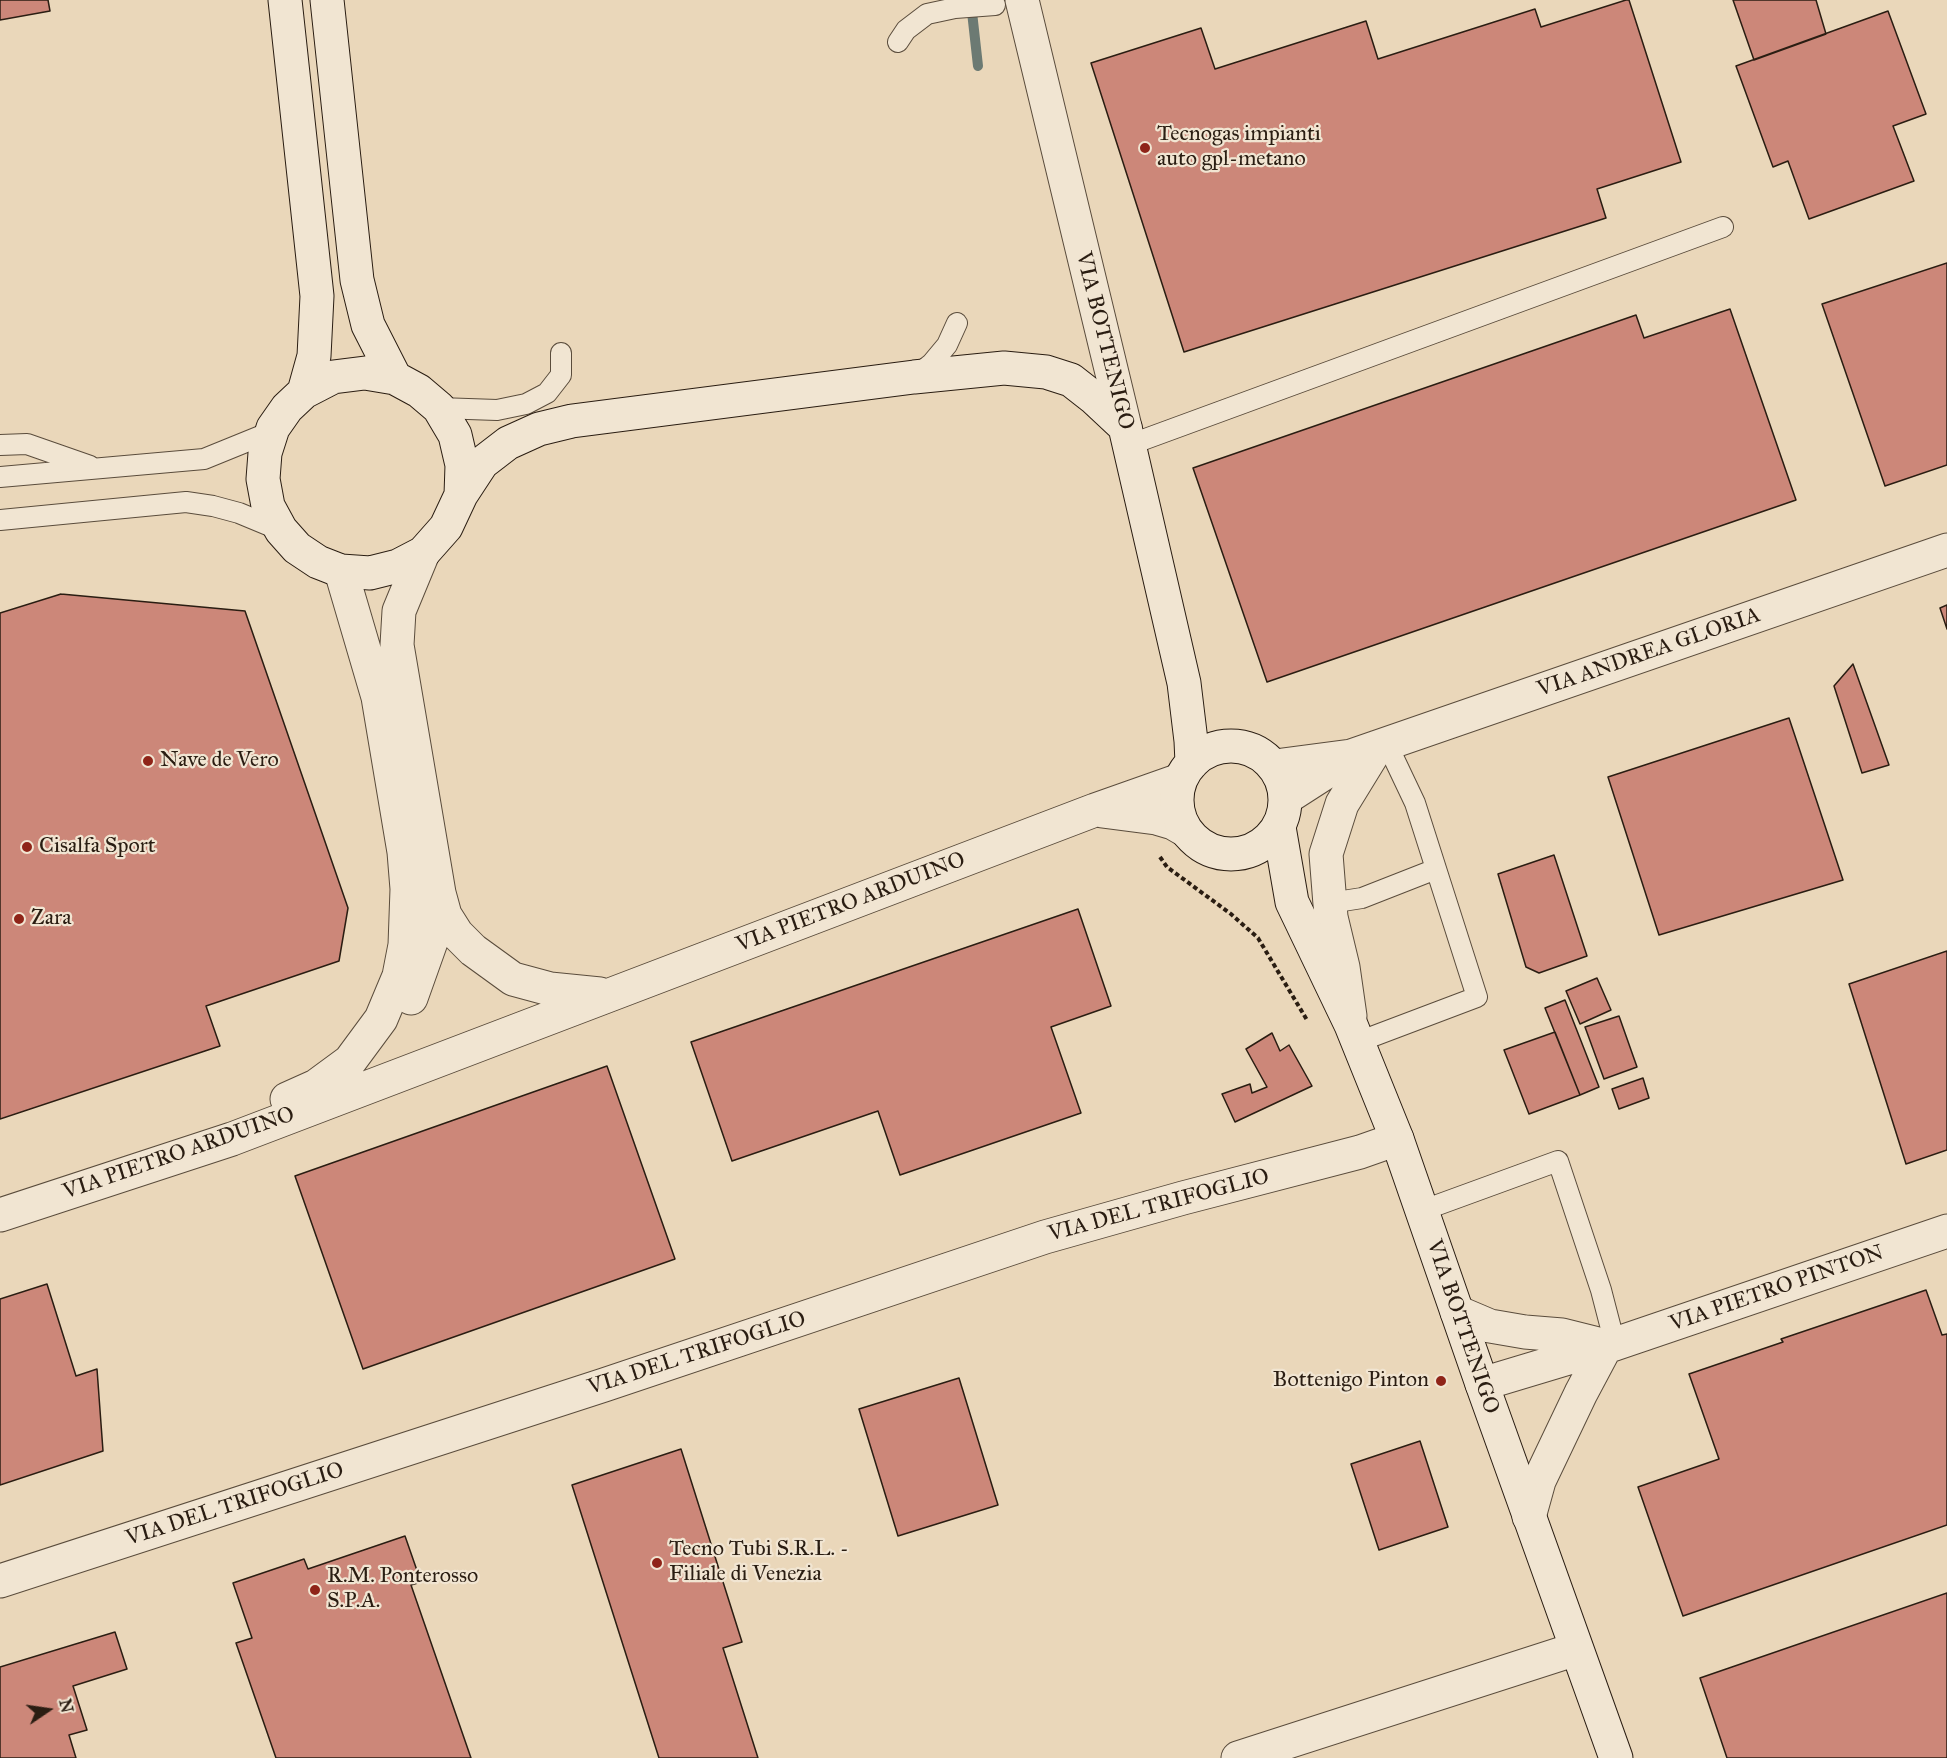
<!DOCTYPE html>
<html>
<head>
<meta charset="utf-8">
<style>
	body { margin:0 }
	#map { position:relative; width:1947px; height:1758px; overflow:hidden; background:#ead7ba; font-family:"IM FELL Great Primer",serif }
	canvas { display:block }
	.north { position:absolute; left:18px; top:1680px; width:60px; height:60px; -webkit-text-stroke:4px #f1e5d2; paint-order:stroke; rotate:77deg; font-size:16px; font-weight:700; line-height:24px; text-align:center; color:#2a1d12 }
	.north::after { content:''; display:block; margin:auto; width:21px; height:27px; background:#2a1d12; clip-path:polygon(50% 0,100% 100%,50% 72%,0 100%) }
</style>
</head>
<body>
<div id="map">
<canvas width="1947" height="1758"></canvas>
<div class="north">N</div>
</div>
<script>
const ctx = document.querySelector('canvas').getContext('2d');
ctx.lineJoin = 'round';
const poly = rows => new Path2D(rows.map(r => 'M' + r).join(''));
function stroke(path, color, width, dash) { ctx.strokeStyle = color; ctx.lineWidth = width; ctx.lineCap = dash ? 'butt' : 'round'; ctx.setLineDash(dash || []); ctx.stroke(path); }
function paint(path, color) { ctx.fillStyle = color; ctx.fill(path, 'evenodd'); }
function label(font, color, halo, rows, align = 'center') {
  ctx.font = font + ' "IM FELL Great Primer",serif'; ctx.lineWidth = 4.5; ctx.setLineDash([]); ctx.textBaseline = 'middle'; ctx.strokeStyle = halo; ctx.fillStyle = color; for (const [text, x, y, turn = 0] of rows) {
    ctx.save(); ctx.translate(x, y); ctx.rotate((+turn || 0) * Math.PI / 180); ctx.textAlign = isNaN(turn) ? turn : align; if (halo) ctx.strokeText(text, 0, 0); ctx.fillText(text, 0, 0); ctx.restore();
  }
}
const stream = poly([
	[971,3,978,66]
]);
const building = poly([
	[0,0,48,0,50,11,0,20,0,0],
	[1626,0,1629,0,1681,162,1597,189,1606,218,1184,352,1091,63,1201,28,1215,69,1366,21,1378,59,1535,9,1541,27,1626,0],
	[1733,0,1816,0,1826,34,1754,60,1733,0],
	[1888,11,1926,114,1893,126,1914,181,1809,219,1788,161,1773,167,1736,66,1888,11],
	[1947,263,1947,465,1885,486,1822,304,1947,263],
	[1730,309,1796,500,1267,682,1193,468,1636,315,1644,338,1730,309],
	[61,594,245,611,348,908,339,961,206,1006,220,1046,0,1119,0,613,61,594],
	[1947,605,1947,629,1940,608,1947,605],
	[1853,664,1889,765,1862,773,1834,686,1853,664],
	[1789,718,1843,880,1659,935,1608,777,1789,718],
	[1554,855,1587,956,1539,973,1526,967,1498,874,1554,855],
	[1078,909,1111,1006,1051,1027,1081,1113,900,1175,878,1111,732,1161,691,1042,1078,909],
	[1947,951,1947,1150,1906,1164,1849,984,1947,951],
	[1597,978,1611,1010,1580,1024,1566,991,1597,978],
	[1565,1000,1599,1087,1580,1095,1545,1008,1565,1000],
	[1619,1016,1637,1067,1604,1079,1585,1027,1619,1016],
	[1555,1032,1580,1095,1529,1114,1504,1050,1555,1032],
	[1272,1033,1280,1051,1289,1045,1312,1086,1235,1122,1222,1094,1250,1084,1252,1093,1267,1087,1246,1049,1272,1033],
	[607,1066,675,1259,363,1369,295,1176,607,1066],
	[1643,1078,1649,1098,1619,1109,1612,1089,1643,1078],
	[47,1284,76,1376,97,1369,103,1451,0,1485,0,1299,47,1284],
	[1926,1290,1942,1335,1947,1334,1947,1525,1683,1616,1638,1487,1719,1459,1689,1374,1783,1342,1781,1339,1926,1290],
	[959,1378,998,1505,898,1536,859,1409,959,1378],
	[1420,1441,1448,1527,1379,1550,1351,1464,1420,1441],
	[681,1449,742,1642,723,1648,758,1758,659,1758,572,1485,681,1449],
	[405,1536,421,1582,411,1585,471,1758,276,1758,236,1643,252,1638,233,1583,304,1559,308,1569,405,1536],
	[1947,1593,1947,1758,1727,1758,1700,1678,1947,1593],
	[115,1632,127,1669,73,1686,87,1730,69,1735,76,1758,0,1758,0,1667,115,1632]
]);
const path = poly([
	[1160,857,1167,867,1231,914,1258,938,1307,1020]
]);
const lane = poly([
	[898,42,906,30,927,14,955,8,995,5],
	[917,375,932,363,947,345,957,323],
	[439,408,497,410,526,404,547,393,561,375,561,353],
	[0,445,27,444,90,466],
	[1129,445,1723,227],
	[0,477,204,459,263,435,273,428],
	[0,520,186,502,213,506,239,513,280,530],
	[1330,903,1362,898,1436,869],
	[1358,1042,1477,997,1415,803,1387,744],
	[1421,1211,1558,1161,1601,1290,1615,1344]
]);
const street = poly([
	[1022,0,1125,427],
	[423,553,399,611,397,645,439,893,445,915,457,934,473,950,513,979,550,989,600,994],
	[1275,766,1351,756,1947,550],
	[1286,798,1345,760],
	[1102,811,1156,818,1173,823,1185,830],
	[411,998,432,939,439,895],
	[1350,1016,1343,967,1331,917,1326,854,1342,804,1377,747],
	[287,1099,316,1086,350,1061,381,1019,399,976,405,945,407,889,404,852,378,697,341,571],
	[0,1215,232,1139,1095,810,1180,780],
	[1457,1312,1490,1326,1525,1332,1562,1335,1606,1346],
	[1482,1384,1615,1344,1947,1231],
	[1529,1517,1539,1481,1581,1393,1606,1346],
	[0,1581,604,1385,1045,1237,1183,1198,1360,1152,1397,1139],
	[1238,1758,1576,1649]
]);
const secondary = poly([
	[285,0,317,296,314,356,304,392],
	[327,0,357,280,368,325,395,378],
	[461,495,462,465,455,435,439,408,419,391,395,378,365,373,333,377,304,392,287,408,273,428,265,453,263,479,268,506,281,530,297,548,318,562,341,571,370,573,398,566,423,553,446,527,461,495,482,463,508,443,539,429,572,421,914,377,1004,368,1046,372,1071,380,1094,398,1125,427,1184,683,1191,741,1192,763],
	'1177 800a54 54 0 1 1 108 0a54 54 0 1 1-108 0Z',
	[1279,827,1292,902,1351,1025,1397,1139,1482,1384,1616,1758]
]);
const markers = [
	[1145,148,6,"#8f2418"],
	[148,761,6,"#8f2418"],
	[27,847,6,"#8f2418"],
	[19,919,6,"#8f2418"],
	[1441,1381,6,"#8f2418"],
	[657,1563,6,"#8f2418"],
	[315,1590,6,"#8f2418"]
];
const poiNames = [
	["Tecnogas impianti",1157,135],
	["auto gpl-metano",1157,160],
	["Nave de Vero",160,761],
	["Cisalfa Sport",39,847],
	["Zara",31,919],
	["Bottenigo Pinton",1429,1381,"right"],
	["Tecno Tubi S.R.L. -",669,1550],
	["Filiale di Venezia",669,1575],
	["R.M. Ponterosso",327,1577],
	["S.P.A.",327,1602]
];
const streetNames = [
	["VIA BOTTENIGO",1104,341,76],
	["VIA ANDREA GLORIA",1649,653,-19],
	["VIA PIETRO ARDUINO",851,903,-21],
	["VIA PIETRO ARDUINO",179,1154,-19],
	["VIA DEL TRIFOGLIO",1159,1206,-15],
	["VIA PIETRO PINTON",1777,1289,-19],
	["VIA BOTTENIGO",1462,1327,71],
	["VIA DEL TRIFOGLIO",697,1354,-18],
	["VIA DEL TRIFOGLIO",235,1505,-18]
];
stroke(stream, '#6c7a73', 10);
paint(building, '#cc8779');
stroke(building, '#2a1d12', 1.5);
stroke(lane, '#5a4c3c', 22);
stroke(street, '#5a4c3c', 35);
stroke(secondary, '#2a1d12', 35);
stroke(path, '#2a1d12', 4, [4.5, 3]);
stroke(lane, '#f1e5d2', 20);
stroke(street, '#f1e5d2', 33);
stroke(secondary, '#f1e5d2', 33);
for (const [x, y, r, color] of markers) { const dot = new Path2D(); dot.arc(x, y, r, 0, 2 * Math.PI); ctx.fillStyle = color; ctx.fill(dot); stroke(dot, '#f1e5d2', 2); }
label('22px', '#2a1d12', '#f1e5d2', poiNames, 'left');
label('22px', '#2a1d12', '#f1e5d2', streetNames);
</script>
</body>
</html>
